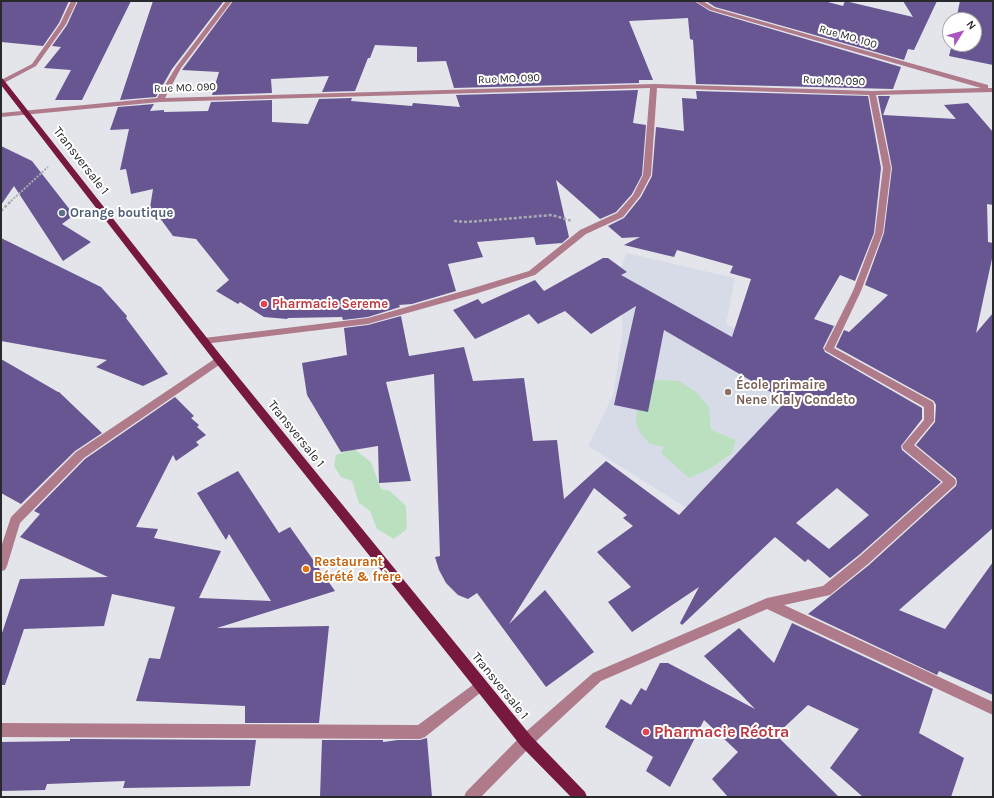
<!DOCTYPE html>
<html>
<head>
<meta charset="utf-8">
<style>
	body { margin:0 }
	#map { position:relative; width:994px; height:798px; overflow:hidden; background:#e3e5eb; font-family:Karla,sans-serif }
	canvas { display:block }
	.frame { position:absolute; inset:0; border:2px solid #28292b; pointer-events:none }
	.north { position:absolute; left:942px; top:12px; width:40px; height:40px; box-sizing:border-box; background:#fff; border:1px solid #a9a9aa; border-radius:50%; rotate:53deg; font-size:11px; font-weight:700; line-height:16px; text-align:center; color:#28292b }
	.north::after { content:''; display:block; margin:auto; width:14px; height:18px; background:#ab54c1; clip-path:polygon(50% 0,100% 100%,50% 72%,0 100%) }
</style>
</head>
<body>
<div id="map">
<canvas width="994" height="798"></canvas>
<div class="frame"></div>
<div class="north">N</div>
</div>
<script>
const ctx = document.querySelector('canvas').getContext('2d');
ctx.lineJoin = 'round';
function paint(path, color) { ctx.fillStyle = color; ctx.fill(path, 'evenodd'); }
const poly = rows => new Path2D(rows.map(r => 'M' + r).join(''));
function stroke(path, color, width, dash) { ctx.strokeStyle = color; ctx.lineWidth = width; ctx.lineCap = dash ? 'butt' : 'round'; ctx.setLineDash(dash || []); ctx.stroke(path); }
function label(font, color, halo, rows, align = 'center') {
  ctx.font = font + ' Karla,sans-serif'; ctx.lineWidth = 4; ctx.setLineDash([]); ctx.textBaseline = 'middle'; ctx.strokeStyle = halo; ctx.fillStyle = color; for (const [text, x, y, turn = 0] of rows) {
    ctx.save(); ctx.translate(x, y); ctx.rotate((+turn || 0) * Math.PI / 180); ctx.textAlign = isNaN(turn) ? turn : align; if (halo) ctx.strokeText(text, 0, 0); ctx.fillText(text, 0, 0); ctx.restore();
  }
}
const built = poly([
	[626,253,735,278,726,324,841,378,720,529,588,446,613,395,623,329,617,284]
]);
const green = poly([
	[636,379,679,381,696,392,709,407,711,430,736,440,731,454,711,468,689,478,661,453,665,447,650,444,641,434,636,424,637,408],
	[354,449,371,462,381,489,390,491,406,506,407,529,394,539,377,529,370,511,359,503,352,481,341,477,334,466,336,455]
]);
const building = poly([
	[1,1,69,1,59,23,43,46,1,42],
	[78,1,131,1,82,100,55,100,71,70,44,68,61,47,52,46,67,25],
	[153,1,224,1,172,69,156,97,120,100],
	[233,1,694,1,710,11,901,67,893,89,696,84,693,40,690,39,688,18,629,21,653,80,639,80,639,83,454,88,446,61,417,62,417,47,375,45,370,58,368,58,355,91,322,92,329,76,271,79,272,93,212,95,219,72,182,70],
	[706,1,824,1,843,6,845,1,913,17,903,1,937,1,914,50,908,49,904,60,715,7],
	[960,1,993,1,993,65,949,56,952,44,974,44,974,20,956,20],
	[638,90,633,123,646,125,642,175,632,194,616,212,600,219,556,180,569,237,562,243,536,245,534,237,477,242,483,257,448,264,456,291,412,304,399,305,400,307,368,317,343,320,342,317,288,318,287,319,264,317,240,302,238,304,216,291,229,280,196,239,173,236,157,214,149,214,153,189,131,194,126,169,120,170,129,129,110,130,118,107,154,104,150,111,164,110,164,112,208,111,211,102,272,100,272,122,308,124,319,99,352,98,351,101,412,106,413,103,460,107,456,95],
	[696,91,868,96,881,168,874,233,855,281,840,275,814,319,834,326,823,348,825,352,922,408,922,419,901,446,902,450,941,482,859,555,830,578,808,559,805,562,775,537,682,625,680,623,699,587,632,632,608,602,631,587,597,552,633,526,623,518,627,515,594,488,509,624,545,590,594,652,546,687,477,593,468,599,458,595,446,583,439,570,435,557,440,556,434,374,386,382,411,481,379,483,378,446,341,452,307,395,302,363,347,355,344,328,368,325,401,316,409,356,464,347,473,381,524,378,533,441,557,440,564,499,606,461,679,515,786,401,664,330,648,412,614,405,636,306,591,334,565,311,538,324,529,314,475,339,453,310,478,299,482,304,535,280,544,291,603,258,608,258,627,272,621,275,732,337,751,279,730,273,733,266,677,250,674,257,624,245,640,237,622,238,608,226,624,218,641,197,652,176,656,127,684,131,682,98,697,99],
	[837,488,869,515,829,549,796,523],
	[878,96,890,96,883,115,956,119,944,105,968,103,993,132,993,205,987,204,988,242,993,243,993,254,976,333,993,313,993,528,899,610,945,629,993,562,993,695,939,671,937,675,808,614,869,565,956,486,957,482,956,478,916,445,935,422,936,405,934,401,836,347,844,330,849,332,888,295,865,285,884,233,892,168],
	[1,146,32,161,74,215,62,224,91,242,63,261,14,186,1,205],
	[1,238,101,287,127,316,126,318,168,374,143,386,96,367,107,360,1,341],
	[1,359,58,392,59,392,102,433,75,451,21,504,1,493],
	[175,397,194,416,191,418,199,425,197,427,206,435,196,442,199,445,176,461,173,455,136,527,158,529,154,538,221,551,199,598,271,601,229,534,226,540,197,493,238,471,279,533,290,527,335,591,217,628,329,626,319,723,245,723,245,706,136,701,149,658,160,659,175,607,112,594,104,626,24,629,5,685,1,685,1,636,20,579,108,577,20,537,40,514,34,511,85,459],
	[792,623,933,689,919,733,964,758,951,797,863,797,830,768,859,729,808,705,776,735,839,797,728,797,712,779,738,752,704,720,670,787,646,771,653,757,605,727,621,699,631,705,641,688,646,691,660,663,668,663,755,709,704,656,739,628,774,663],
	[427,738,432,797,320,797,322,740,383,740,383,742,398,740,420,740],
	[70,739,79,739,256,740,250,786,123,788,125,781,47,784,45,790,1,791,1,742,70,741]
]);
const pathFar1 = poly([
	[11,201,48,167]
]);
const path = poly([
	[1,211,12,200],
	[454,221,467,222,552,215,572,221]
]);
const minor = poly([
	[71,1,77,1,66,24,36,66,4,83,1,84,1,80,32,64,60,24,71,1],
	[226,1,232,1,181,68,165,98,654,84,872,91,981,88,710,10,695,1,703,1,714,8,988,85,988,88,993,88,993,92,876,95,891,168,883,233,861,291,834,348,933,402,934,405,934,421,914,445,955,479,956,482,955,485,868,564,830,595,784,605,993,702,993,715,767,609,601,681,531,746,481,797,464,797,466,792,521,736,593,673,767,598,823,586,860,556,943,482,903,449,902,446,924,420,924,407,826,351,824,349,853,291,875,233,883,168,869,95,657,88,651,175,640,196,623,217,586,234,535,275,475,294,368,324,204,344,199,341,204,338,368,318,470,289,529,271,580,230,617,213,633,195,643,175,650,88,160,102,1,117,1,113,157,98,176,67,226,1],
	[219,356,222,357,224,360,222,363,84,458,20,523,7,566,5,570,1,571,1,547,11,517,76,452,219,356],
	[481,679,485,681,487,685,485,689,425,737,420,739,1,737,1,723,418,725,481,679]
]);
const major = poly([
	[1,78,3,79,222,357,531,736,585,792,587,797,571,797,521,746,216,363,1,85,1,78]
]);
const markers = [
	[62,213,4,"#5c6f8a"],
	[264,304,4,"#e0444e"],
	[728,392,4,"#8d6e63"],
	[306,569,4,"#e8710a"],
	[646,732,4,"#e0444e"]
];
const farStreetnames = [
	["Rue MO. 100",848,37,16],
	["Rue MO. 090",509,79,-2],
	["Rue MO. 090",834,81,2],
	["Rue MO. 090",185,88,-2]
];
const streetNames = [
	["Transversale 1",81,161,52],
	["Transversale 1",296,434,51],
	["Transversale 1",500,686,51]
];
const serviceNames = [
	["Orange boutique",70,213]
];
const healthNames = [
	["Pharmacie Sereme",272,304]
];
const educationNames = [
	["École primaire",736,385],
	["Nene Klaly Condeto",736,400]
];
const foodNames = [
	["Restaurant",314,562],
	["Bérété & frère",314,577]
];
const nearHealthnames = [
	["Pharmacie Réotra",654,732]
];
paint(built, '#d7dbe8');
paint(green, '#bae0c0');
paint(building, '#675692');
stroke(pathFar1, '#a9abb0', 2, [2, 1.5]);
stroke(path, '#a9abb0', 2.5, [3, 2]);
paint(minor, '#af7a89');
paint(major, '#77183f');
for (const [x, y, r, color] of markers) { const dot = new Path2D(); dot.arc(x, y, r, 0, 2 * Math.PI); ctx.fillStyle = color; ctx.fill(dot); stroke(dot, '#fff', 1.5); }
label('11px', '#28292b', '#fff', farStreetnames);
label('13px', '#28292b', '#fff', streetNames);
label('bold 13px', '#4e5e75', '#fff', serviceNames, 'left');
label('bold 13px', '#be3a42', '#fff', healthNames, 'left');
label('bold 13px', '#785e54', '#fff', educationNames, 'left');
label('bold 13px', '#c56008', '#fff', foodNames, 'left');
label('bold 16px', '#be3a42', '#fff', nearHealthnames, 'left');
</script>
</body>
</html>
